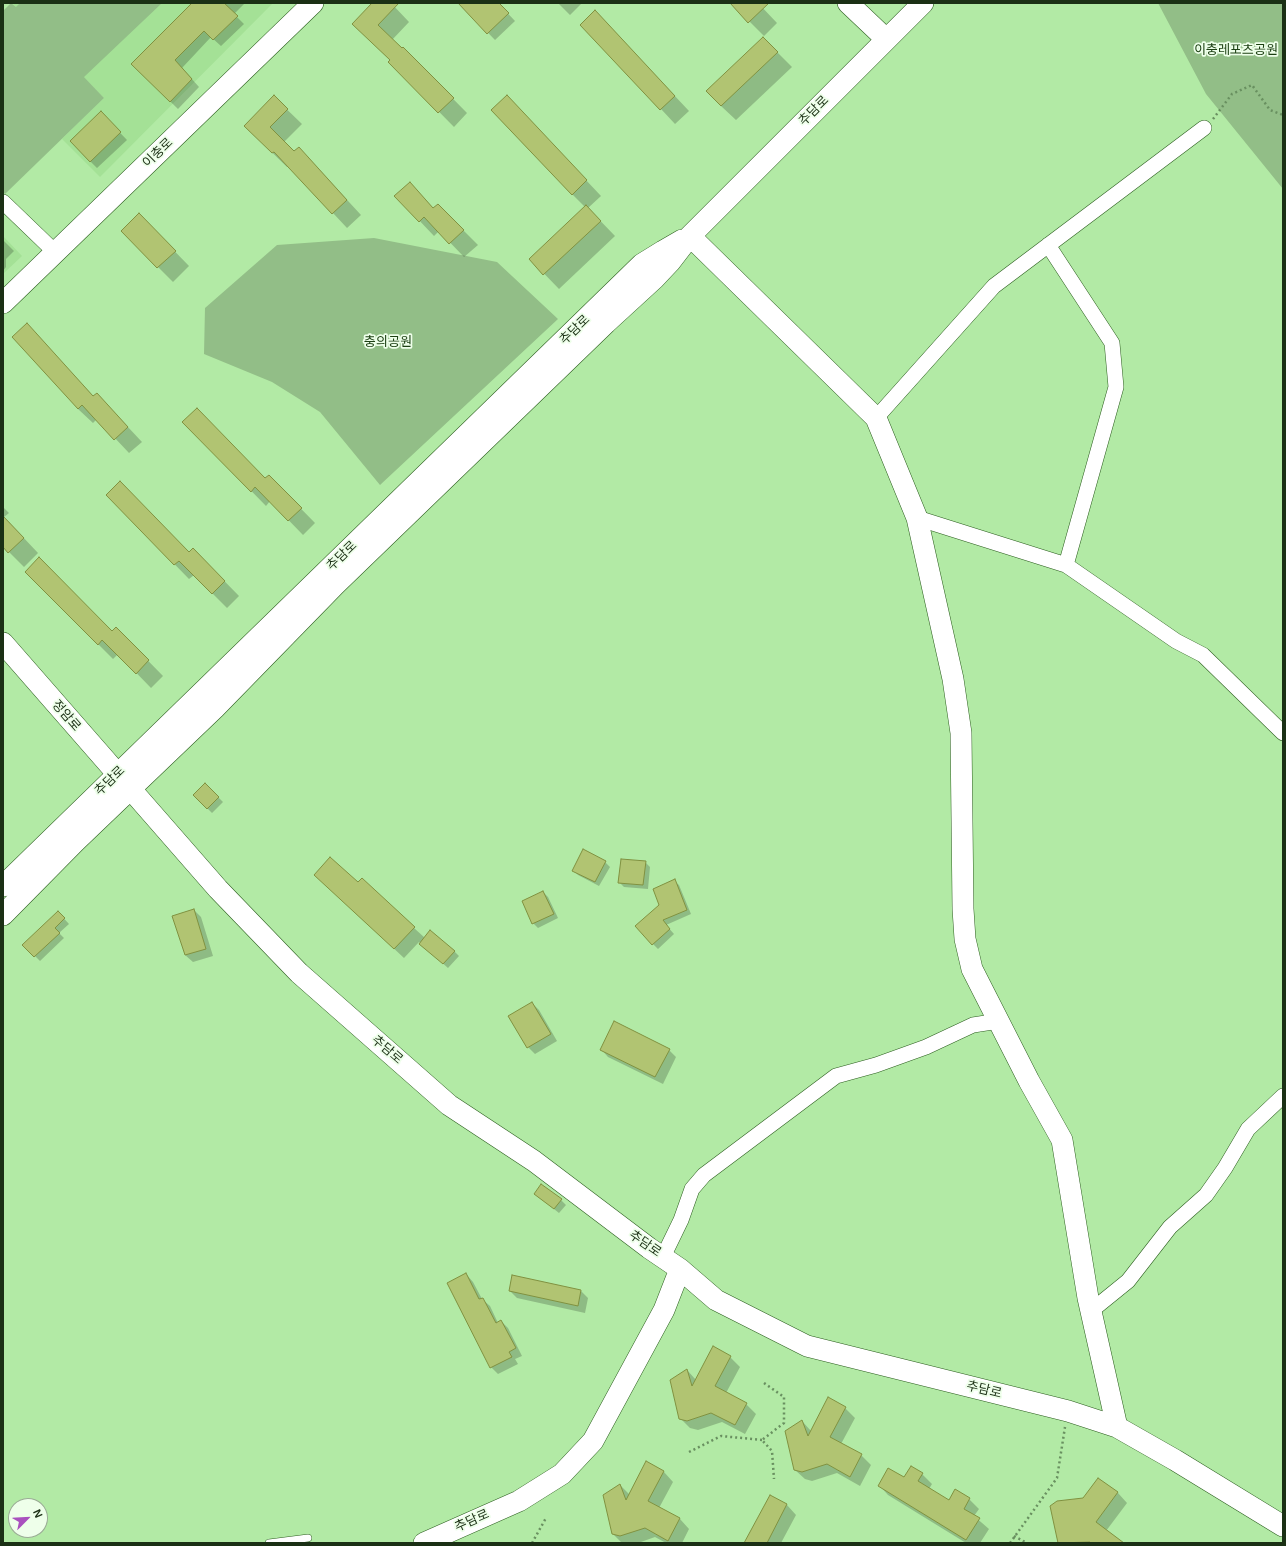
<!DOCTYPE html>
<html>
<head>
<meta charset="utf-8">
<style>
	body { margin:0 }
	#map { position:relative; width:1286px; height:1546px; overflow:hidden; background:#b2eaa5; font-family:Arial,sans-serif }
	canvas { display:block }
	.frame { position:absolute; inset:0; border:4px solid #1b3015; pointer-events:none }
	.north { position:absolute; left:8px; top:1498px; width:40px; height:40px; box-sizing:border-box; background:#eeffea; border:1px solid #9aac95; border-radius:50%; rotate:66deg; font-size:11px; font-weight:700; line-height:16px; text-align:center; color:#1b3015 }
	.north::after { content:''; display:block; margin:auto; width:14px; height:18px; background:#a951be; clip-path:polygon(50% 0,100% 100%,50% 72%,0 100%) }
</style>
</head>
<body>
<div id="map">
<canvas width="1286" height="1546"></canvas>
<div class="frame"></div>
<div class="north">N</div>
</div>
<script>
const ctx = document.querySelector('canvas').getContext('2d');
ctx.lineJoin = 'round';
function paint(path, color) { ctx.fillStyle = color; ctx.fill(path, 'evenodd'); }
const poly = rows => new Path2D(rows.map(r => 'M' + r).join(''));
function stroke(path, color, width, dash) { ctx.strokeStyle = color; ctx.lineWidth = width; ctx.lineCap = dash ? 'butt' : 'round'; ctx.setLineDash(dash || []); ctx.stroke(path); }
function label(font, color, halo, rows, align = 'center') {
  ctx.font = font + ' Arial,"Noto Sans KR",sans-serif'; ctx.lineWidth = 3.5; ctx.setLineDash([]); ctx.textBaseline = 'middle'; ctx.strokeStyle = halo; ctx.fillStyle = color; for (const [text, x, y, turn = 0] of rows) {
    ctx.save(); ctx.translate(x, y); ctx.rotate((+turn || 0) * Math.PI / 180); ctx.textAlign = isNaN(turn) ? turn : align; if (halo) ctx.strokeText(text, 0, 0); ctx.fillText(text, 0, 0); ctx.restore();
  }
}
const built = poly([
	[12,3,273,3,100,177,62,139,104,98],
	[3,236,22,256,3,274]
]);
const green = poly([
	[11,3,16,7,20,3,162,3,84,77,104,98,5,194,3,192,3,11],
	[1158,3,1283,3,1283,189,1206,94],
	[374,238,497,262,558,319,380,485,320,412,272,382,204,354,205,308,277,245]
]);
const shadow = poly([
	[193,3,245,3,234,14,244,24,221,46,211,37,182,68,199,87,178,109,132,64],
	[373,3,391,3,409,22,392,40,402,50,403,48,467,113,454,127,390,62,391,61,353,24],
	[459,3,498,3,515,21,495,40],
	[558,3,582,3,570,15],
	[731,3,758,3,777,23,764,36],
	[609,26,689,111,675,124,661,109],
	[763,38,792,67,736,120,721,106],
	[274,97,302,124,284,142,294,152,313,163,361,215,347,228,289,166,287,167,245,126],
	[521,111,601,196,588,208,615,236,559,289,530,259,585,207,572,194],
	[101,113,127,140,97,168,90,161],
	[410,183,434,209,438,205,478,245,464,257,439,231,434,236,396,196],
	[153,229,189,266,173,282,122,231],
	[3,240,14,251,6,259,6,267,3,271],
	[27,325,94,397,97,394,142,442,129,453,97,419,93,423,78,409],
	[184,422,266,480,269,476,315,523,303,535,270,501,266,506],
	[107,495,189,553,193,549,239,596,227,608,194,575,189,579],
	[3,507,9,513,4,517,38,553,24,567,3,546],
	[26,572,112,632,116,628,163,676,151,688,118,654,113,659],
	[205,784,223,802,212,813,194,795],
	[605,862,610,867,599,886,578,875,574,871],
	[645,862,650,867,648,889,624,887,619,882],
	[674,881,679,885,691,914,666,925,674,934,658,949,653,944,660,905],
	[325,884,358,884,414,928,425,938,454,951,459,956,448,968,419,942,404,958],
	[543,892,548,897,558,918,538,928,533,923],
	[194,910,201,917,213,956,193,962,185,955,173,916],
	[58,912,69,924,59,933,64,938,40,961,24,945],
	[532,1003,539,1010,557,1041,535,1054,528,1047],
	[601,1049,669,1050,676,1057,663,1084,608,1057],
	[535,1194,561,1200,566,1205,559,1213],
	[466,1274,473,1282,482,1299,490,1306,498,1323,501,1321,508,1328,522,1356,515,1359,518,1364,498,1374,491,1367],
	[513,1276,581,1291,588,1298,585,1313,517,1298,510,1291],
	[730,1357,740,1367,726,1393,746,1404,756,1414,745,1434,722,1422,698,1430,690,1428,680,1418,687,1370,696,1380],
	[845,1408,855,1418,841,1444,861,1455,871,1465,860,1486,837,1473,812,1481,805,1479,795,1470,802,1421,811,1431],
	[647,1463,664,1472,673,1482,659,1508,680,1519,689,1529,682,1543,666,1543,655,1537,638,1543,622,1543,613,1534,620,1485,630,1495],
	[922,1474,932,1484,929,1489,949,1501,969,1499,979,1509,974,1516,989,1529,980,1543,966,1543,888,1495,879,1485],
	[1099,1479,1118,1493,1127,1503,1106,1531,1122,1543,1090,1543,1085,1539,1086,1543,1059,1543,1051,1507,1083,1499],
	[770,1496,787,1505,796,1515,781,1543,745,1543]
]);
const building = poly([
	[192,3,224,3,238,16,213,40,204,31,175,60,192,79,170,102,131,64,192,3],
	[372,3,399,3,378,25,402,48,403,47,454,98,438,113,388,62,390,60,352,24,372,3],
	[458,3,499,3,509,13,487,34,458,3],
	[730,3,769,3,748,23,730,3],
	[595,10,675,96,660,110,580,25,595,10],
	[763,37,778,52,721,106,706,91,763,37],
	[274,95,288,109,270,127,294,151,299,147,347,200,332,214,274,152,272,153,244,126,274,95],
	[507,95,587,180,572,195,491,110,507,95],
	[101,111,121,132,90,162,70,141,101,111],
	[410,182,433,208,438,204,464,230,449,244,424,217,419,222,394,196,410,182],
	[586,205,601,221,543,275,529,259,586,205],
	[139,213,176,251,157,268,121,231,139,213],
	[27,323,93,396,97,393,128,427,114,440,82,405,78,409,12,337,27,323],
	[197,408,265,478,269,475,302,508,288,521,255,487,251,492,182,422,197,408],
	[120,481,189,552,193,548,225,581,212,594,179,561,174,565,106,495,120,481],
	[3,516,24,538,8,553,3,547,3,516],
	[39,557,112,631,116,627,149,660,136,674,102,640,98,645,25,572,39,557],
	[205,783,219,797,207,809,193,795,205,783],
	[583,849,606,861,595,882,572,871,583,849],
	[330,857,358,882,362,878,415,927,394,949,314,875,330,857],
	[621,859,646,861,643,885,618,883,621,859],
	[675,879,687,910,663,920,670,929,652,945,635,926,659,905,653,889,675,879],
	[543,891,554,914,532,924,522,901,543,891],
	[194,909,206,949,185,955,172,916,194,909],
	[58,911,65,918,55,928,60,933,34,957,22,945,58,911],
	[430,930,455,951,443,964,419,944,430,930],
	[532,1002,551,1034,527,1048,508,1016,532,1002],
	[614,1021,670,1049,655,1077,600,1050,614,1021],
	[541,1184,562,1199,554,1209,534,1194,541,1184],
	[466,1273,479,1299,483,1298,496,1323,501,1320,516,1348,509,1352,512,1357,490,1368,447,1283,466,1273],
	[512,1275,581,1290,578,1306,509,1291,512,1275],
	[713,1346,731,1356,715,1386,747,1403,735,1425,711,1413,687,1421,679,1419,670,1380,687,1369,692,1386,713,1346],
	[828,1397,846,1407,830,1437,862,1454,850,1477,827,1464,802,1472,794,1470,785,1431,802,1420,808,1436,828,1397],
	[646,1461,664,1471,648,1501,680,1518,668,1541,645,1528,620,1536,612,1534,603,1495,620,1484,626,1500,646,1461],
	[911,1466,923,1473,918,1481,949,1500,955,1489,970,1498,964,1509,980,1518,966,1540,878,1486,888,1468,904,1477,911,1466],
	[1098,1478,1118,1492,1096,1522,1124,1543,1091,1543,1090,1542,1058,1543,1050,1506,1057,1501,1083,1498,1098,1478],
	[770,1495,787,1504,767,1543,744,1543,770,1495]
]);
const path = poly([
	[1213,119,1232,94,1252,85,1270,110,1283,115],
	[764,1383,784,1397,784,1423,762,1440,772,1451,774,1479],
	[689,1452,721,1436,762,1440],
	[1014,1536,1027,1543],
	[532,1543,546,1518],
	[1010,1543,1057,1478,1065,1427]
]);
const lane = poly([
	[269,1543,308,1538]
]);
const street = poly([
	[3,202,55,252],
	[876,418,994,286,1204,128],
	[917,518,1066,565,1116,387,1112,343,1048,245],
	[1066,565,1176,641,1203,655,1283,733],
	[663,1257,681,1220,692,1189,704,1175,836,1076,876,1065,926,1047,973,1025,999,1021],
	[1091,1311,1128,1281,1170,1227,1206,1195,1225,1168,1248,1129,1283,1096]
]);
const secondary = poly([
	[848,3,886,39],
	[690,236,876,418,917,518,953,679,961,733,963,909,965,939,972,969,1029,1081,1062,1140,1088,1298,1117,1427],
	[3,303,313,3],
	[3,643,218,889,299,973,449,1105,534,1161,649,1248,680,1269,716,1300,807,1346,1068,1411,1117,1427,1175,1460,1283,1526],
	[3,886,642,264,663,251,682,240],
	[3,915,76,841,215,708,336,584,606,323,654,279,670,262,690,236,923,3],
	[424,1543,519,1501,562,1474,593,1441,664,1310,680,1269]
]);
const parkNames = [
	["이충레포츠공원",1236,50],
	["충의공원",388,342]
];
const streetNames = [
	["추담로",814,111,-45],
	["이충로",158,153,-44],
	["추담로",575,330,-44],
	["추담로",342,556,-44],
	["정암로",66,716,49],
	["추담로",110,781,-44],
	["추담로",387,1050,41],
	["추담로",645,1244,35],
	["추담로",984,1390,14],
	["추담로",472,1521,-24]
];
paint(built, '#a4e196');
paint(green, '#92be87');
paint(shadow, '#0003');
paint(building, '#b1c472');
stroke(building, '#809140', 1);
stroke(lane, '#2c5e1f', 8);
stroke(street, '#2c5e1f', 16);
stroke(secondary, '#2c5e1f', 22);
stroke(path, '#699060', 2.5, [2, 3]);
stroke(lane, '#fff', 7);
stroke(street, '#fff', 15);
stroke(secondary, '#fff', 21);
label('13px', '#1c4013', '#eeffea', parkNames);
label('13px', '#1b3015', '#eeffea', streetNames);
</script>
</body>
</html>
